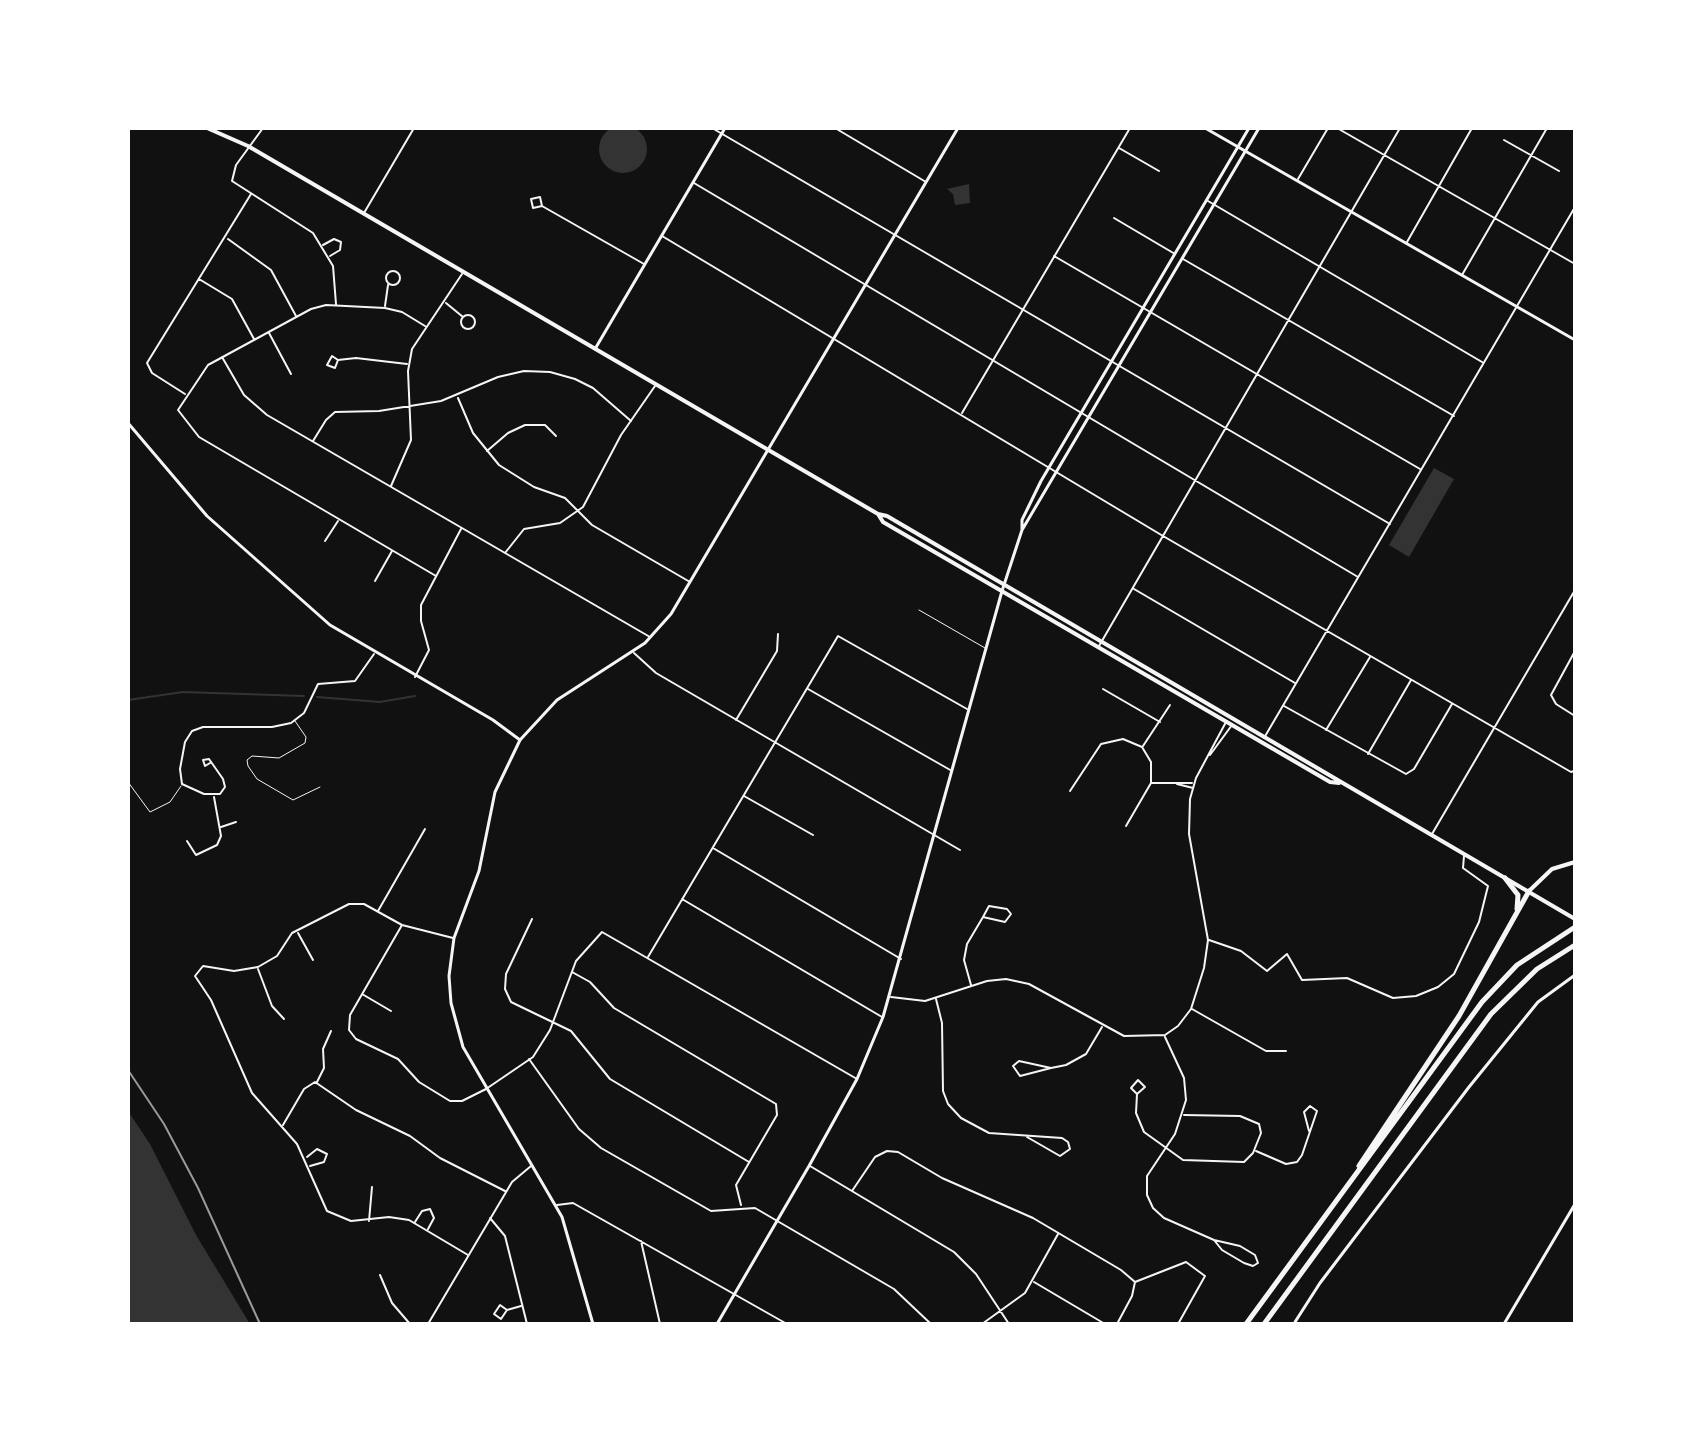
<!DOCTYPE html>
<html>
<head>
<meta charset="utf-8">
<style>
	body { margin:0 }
	#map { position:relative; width:1703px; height:1452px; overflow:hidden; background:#111; font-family:"DejaVu Sans",sans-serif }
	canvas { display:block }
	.frame { position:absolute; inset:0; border:130px solid #fff; pointer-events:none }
</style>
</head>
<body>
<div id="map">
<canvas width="1703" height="1452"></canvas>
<div class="frame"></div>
</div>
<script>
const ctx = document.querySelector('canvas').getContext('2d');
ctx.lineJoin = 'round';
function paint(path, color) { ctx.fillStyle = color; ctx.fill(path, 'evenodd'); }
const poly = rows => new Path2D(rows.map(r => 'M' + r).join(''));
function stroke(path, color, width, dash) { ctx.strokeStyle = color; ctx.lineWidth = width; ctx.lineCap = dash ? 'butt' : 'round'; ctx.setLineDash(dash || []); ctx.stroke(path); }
const water = poly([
	'599 149a24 24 0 1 1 48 0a24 24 0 1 1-48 0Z',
	[969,184,970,203,955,205,953,194,947,189],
	[1434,468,1454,479,1409,557,1389,545],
	[128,1111,150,1144,196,1235,250,1324,128,1324]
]);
const stream = poly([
	[317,697,380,702,415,696],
	[128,700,183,692,304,696]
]);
const service = poly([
	[919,610,985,648],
	[295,721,306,737,305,743,279,758,252,756,247,760,248,766,257,779,293,800,320,787],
	[128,782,150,812,170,802,181,786]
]);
const minor = poly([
	[263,128,236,165,232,181,313,233,333,266,336,304],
	[712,128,1390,524],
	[835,128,926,182],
	[1337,128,1575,264],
	[1504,140,1559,171],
	[1119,148,1159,171],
	[1298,179,1328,128],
	[694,183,1358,577],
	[1208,201,1482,362],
	[542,206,540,197,531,199,533,208,542,206,644,264],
	[364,213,414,128],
	[1114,218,1175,254],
	[662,236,1163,536,1571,772,1574,771],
	[228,239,271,270,296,316],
	[1407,242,1472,128],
	[323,245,334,239,341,242,340,250,330,256],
	[1054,256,1420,469],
	[1183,259,1454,416],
	'386 278a7 7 0 1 1 14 0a7 7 0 1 1-14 0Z',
	[1462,275,1547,128],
	[199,279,232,299,254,339],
	[446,303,463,317],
	[385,306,388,285],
	'461 322a7 7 0 1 1 14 0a7 7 0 1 1-14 0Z',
	[425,326,402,312,385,308,326,305,311,309,208,365,178,410,199,437,436,576],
	[269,333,291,374],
	[222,357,244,395,267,415,650,637],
	[338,360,335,368,327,365,332,356,338,360,356,358,407,364],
	[185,394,152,373,147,363,251,194],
	[458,398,473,433,499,465,534,487,565,498,592,525,690,582],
	[962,413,1130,128],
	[313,441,326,420,335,412,379,411,441,401,498,377,524,371,550,372,575,379,593,388,631,421],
	[487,451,508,433,525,425,545,425,556,436],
	[391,486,411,440,408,371,412,349,462,274],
	[325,541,338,521],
	[505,553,524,529,560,523,583,507,621,435,655,386],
	[375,581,392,551],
	[1134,589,1295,683],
	[1099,646,1400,128],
	[1575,651,1551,695,1556,704,1575,716],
	[634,653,656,673,960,850],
	[415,677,429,650,421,621,421,605,461,529],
	[808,689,952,771],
	[1103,689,1160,722],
	[1284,706,1406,774,1414,769,1452,704],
	[736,720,777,651,778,634],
	[1326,730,1370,657],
	[1264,738,1575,207],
	[1143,746,1170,705],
	[1368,754,1411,680],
	[1210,755,1232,725],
	[210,763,205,766,203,760,209,759,223,779,225,787,220,794,204,794,182,784,180,769,185,742,192,731,203,727,272,727,291,723,304,713,318,684,355,681,374,654],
	[1152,783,1192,783],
	[1177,784,1193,788],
	[1070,791,1101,744,1123,739,1142,747,1151,762,1151,783,1126,826],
	[744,796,813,835],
	[221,827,236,822],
	[1432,834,1575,590],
	[187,841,196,855,217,845,221,836,214,797],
	[713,848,901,959],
	[682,899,882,1017],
	[378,911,425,829],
	[532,919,506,974,505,989,511,1002,571,1031,610,1079,749,1162],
	[402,925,350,1015,349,1030,356,1039,398,1059,419,1082,450,1101,462,1101,486,1089,533,1057,550,1030,576,961,602,932,857,1079],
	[298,933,313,960],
	[453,938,402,925,364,904,349,904,292,933,277,956,258,967,234,971,203,966,195,976,211,1000,252,1093,297,1144,327,1211,351,1221,389,1217,409,1220,468,1255],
	[1209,940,1241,951,1267,971,1287,954,1302,980,1347,978,1393,998,1416,996,1438,987,1454,974,1479,922,1488,886,1463,868,1464,856],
	[648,957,838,636,967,709],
	[258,969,272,1006,284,1019],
	[572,972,590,982,614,1008,776,1104,777,1115,736,1185,741,1205],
	[971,985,964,960,967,944,983,917,1005,922,1011,914,1007,909,989,906,983,917],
	[362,994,391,1011],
	[891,997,925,1001,987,981,1006,979,1029,984,1124,1036,1165,1035,1178,1026,1191,1009,1204,968,1208,940,1189,834,1190,799,1196,778,1226,722],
	[936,999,942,1023,943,1091,948,1104,961,1118,989,1133,1062,1138,1068,1142,1070,1149,1060,1156,1027,1137],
	[1192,1009,1266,1051,1286,1051],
	[1165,1037,1184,1078,1186,1100,1175,1134,1147,1176,1147,1195,1153,1208,1164,1218,1214,1240,1240,1246,1255,1255,1258,1263,1253,1266,1244,1263,1222,1250,1214,1240],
	[529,1059,579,1129,601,1148,711,1211,755,1208,894,1289,931,1324],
	[1051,1068,1020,1076,1013,1066,1019,1061,1051,1068,1066,1065,1086,1054,1102,1027],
	[317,1082,324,1068,323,1049,331,1031],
	[1137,1094,1145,1087,1138,1080,1131,1088,1137,1094,1136,1113,1144,1132,1183,1160,1244,1162,1253,1153,1261,1133,1259,1124,1240,1116,1184,1115],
	[283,1125,304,1089,315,1082,356,1110,410,1136,440,1158,505,1191],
	[1256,1151,1286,1164,1297,1162,1302,1155,1317,1111,1310,1106,1304,1112,1309,1131],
	[307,1157,317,1149,327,1154,324,1162,310,1166],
	[810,1166,954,1252,976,1274,1009,1324],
	[852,1191,875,1157,887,1151,898,1152,942,1178,1033,1218,1121,1270,1135,1282],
	[557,1205,573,1203,787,1324],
	[490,1218,505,1236,527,1324],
	[369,1221,372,1187],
	[415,1222,422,1211,430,1209,434,1218,428,1229],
	[641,1241,660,1324],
	[380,1275,392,1303,410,1324],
	[1034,1282,1105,1324],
	[507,1310,501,1319,494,1314,500,1305,507,1310,521,1306],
	[428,1324,512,1182,531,1166],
	[982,1324,1025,1293,1058,1234],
	[1117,1324,1132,1296,1135,1282,1186,1262,1205,1276,1178,1324]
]);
const tertiary = poly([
	[1205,128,1575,340],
	[128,423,207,516,330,625,493,720,520,740,557,700,645,643,671,614,958,128],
	[717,1324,809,1166,857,1079,883,1017,1002,591],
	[1297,1324,1295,1322,1320,1283,1469,1087,1538,1002,1575,975]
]);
const secondary = poly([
	[595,349,725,128],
	[1022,530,1259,128],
	[1002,591,1022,530,1022,520,1041,481,1249,128],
	[520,740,495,792,479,871,454,938,449,976,451,1003,463,1047,562,1217,593,1324],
	[1504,1324,1575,1204]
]);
const primary = poly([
	[207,128,248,146,878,514,887,516,1575,919],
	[878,514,883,522,1330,782,1339,783],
	[1529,891,1552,869,1575,862]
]);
const motorway = poly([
	[1505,878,1518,895,1517,909],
	[1359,1166,1459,1016,1529,891],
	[1246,1324,1482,1002,1517,965,1575,927],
	[1264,1324,1491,1014,1537,969,1575,945]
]);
const rail = poly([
	[128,1070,164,1124,198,1188,260,1324]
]);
paint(water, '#333');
stroke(stream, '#333', 2);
stroke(service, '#f5f5f5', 1);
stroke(minor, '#f5f5f5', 2);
stroke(tertiary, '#f5f5f5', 3);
stroke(secondary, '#f5f5f5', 3);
stroke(primary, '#f5f5f5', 4);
stroke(motorway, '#f5f5f5', 5);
stroke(rail, '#9a9a9a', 2);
</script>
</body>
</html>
